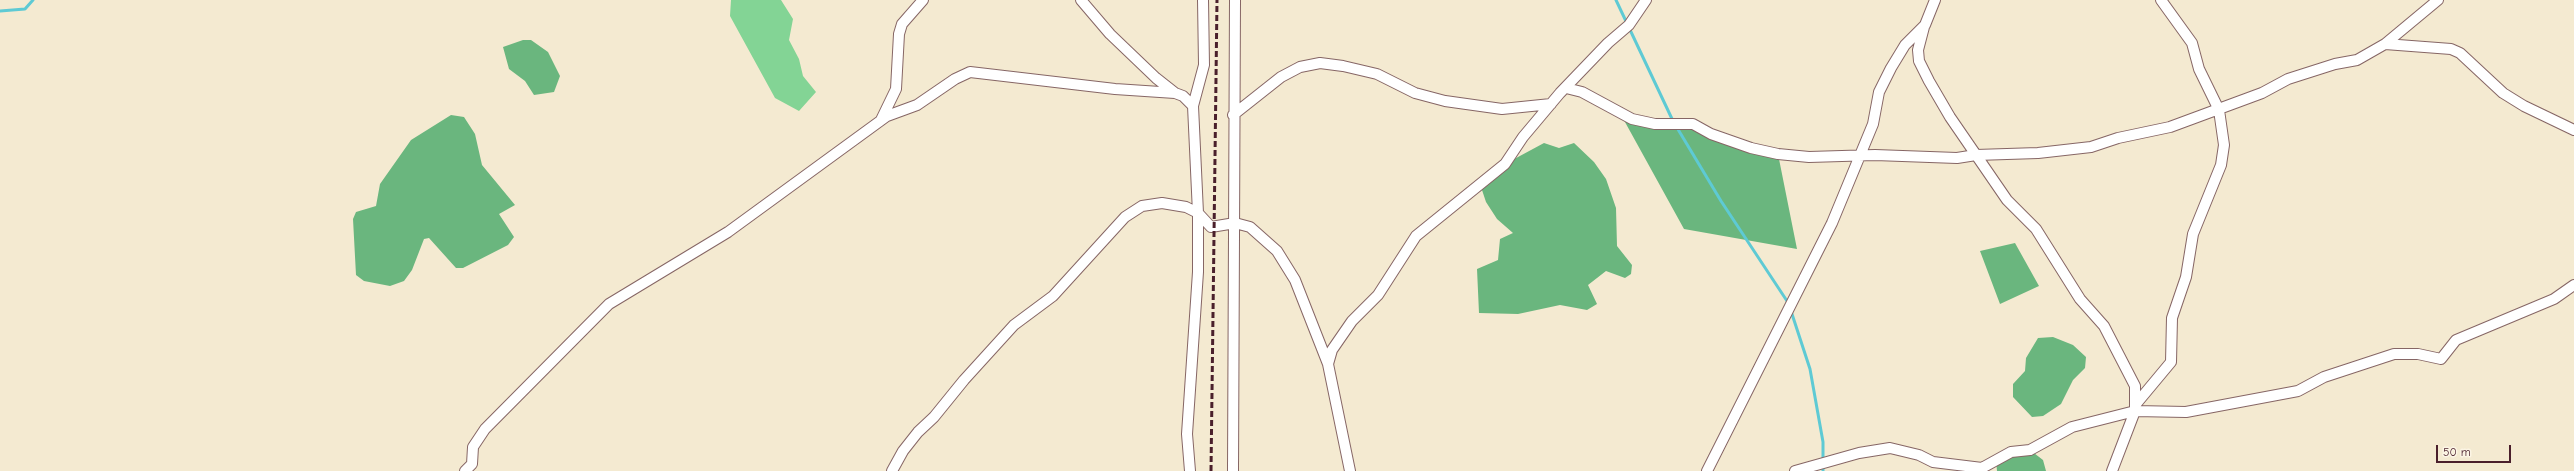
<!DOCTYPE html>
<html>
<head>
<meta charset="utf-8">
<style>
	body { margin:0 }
	#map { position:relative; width:2574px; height:471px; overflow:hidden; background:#f4ead1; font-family:"Comic Neue",sans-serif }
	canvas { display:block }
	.scale { position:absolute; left:2436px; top:445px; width:75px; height:18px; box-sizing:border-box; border:2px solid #4a1f2b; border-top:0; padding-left:5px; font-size:12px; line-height:14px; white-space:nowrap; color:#4a1f2b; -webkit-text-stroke:3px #fcf5e5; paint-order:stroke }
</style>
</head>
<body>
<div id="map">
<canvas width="2574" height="471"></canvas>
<div class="scale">50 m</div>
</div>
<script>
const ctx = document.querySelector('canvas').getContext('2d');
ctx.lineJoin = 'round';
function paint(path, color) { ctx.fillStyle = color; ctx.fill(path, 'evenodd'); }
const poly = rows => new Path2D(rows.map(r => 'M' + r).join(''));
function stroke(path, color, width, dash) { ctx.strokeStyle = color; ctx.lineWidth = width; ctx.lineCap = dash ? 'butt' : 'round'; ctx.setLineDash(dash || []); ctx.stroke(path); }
const green = poly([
	[731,0,781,0,793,19,789,40,799,59,803,76,816,92,799,111,775,98,730,16]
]);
const forest = poly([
	[523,40,531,40,548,52,560,76,554,92,534,95,525,81,509,69,503,47],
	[1620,113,1632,119,1693,124,1778,154,1797,249,1684,229],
	[451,115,464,117,475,134,482,165,515,205,499,214,514,237,508,245,463,268,456,268,429,238,424,239,412,270,404,281,390,286,364,281,356,275,353,219,356,212,376,206,380,184,411,140],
	[1544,143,1559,148,1574,143,1594,162,1606,179,1616,208,1617,246,1632,265,1631,274,1625,278,1606,271,1588,285,1597,304,1587,310,1560,305,1518,314,1479,313,1477,269,1498,260,1500,239,1513,233,1497,219,1486,202,1480,184,1505,164],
	[2015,243,2039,286,2000,304,1980,251],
	[2053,337,2073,345,2086,357,2085,368,2073,380,2061,404,2043,416,2032,417,2013,397,2013,384,2025,371,2026,358,2038,338],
	[2030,450,2043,460,2046,471,1997,471,1996,460]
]);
const stream = poly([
	[1616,0,1673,121],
	[0,11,25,9,33,0],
	[1676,126,1721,201,1789,304],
	[1791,311,1810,369,1823,442,1823,471]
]);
const street = poly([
	[1081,0,1110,34,1156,78,1175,93],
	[1924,27,1918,50,1919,61,1929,81,1950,117,2007,200,2036,229,2080,299,2104,326,2135,386,2135,411,2112,471],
	[2385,44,2451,49,2460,53,2503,93,2524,106,2574,130],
	[1566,88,1582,92,1632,119,1655,124,1693,124,1711,134,1751,148,1778,154,1809,157,1875,155,1957,158,1976,155,2038,153,2091,147,2118,138,2170,127,2262,93,2288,79,2335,64,2357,60,2385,44,2438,0],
	[1193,106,1204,65,1203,0],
	[1233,115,1281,77,1300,67,1320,63,1343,66,1377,74,1415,93,1445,101,1502,109,1551,104],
	[881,120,896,89,899,34,902,24,923,0],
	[1328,364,1332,350,1352,321,1378,295,1416,236,1505,164,1523,137,1560,93,1608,43,1629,25,1646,0],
	[2136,404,2171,362,2172,318,2186,277,2193,234,2221,165,2224,145,2219,110,2199,69,2192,43,2161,0],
	[465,471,472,464,473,447,485,429,609,304,728,232,887,116,917,105,955,79,970,72,1115,89,1175,93,1183,96,1193,106,1198,213,1198,272,1187,434,1190,471],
	[892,471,903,451,918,432,934,417,964,380,1014,325,1053,296,1125,217,1142,206,1162,203,1186,207,1198,213,1211,227,1235,223,1250,227,1277,251,1295,280,1328,364,1350,471],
	[1233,471,1235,0],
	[1707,471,1832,223,1873,124,1879,92,1891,68,1905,45,1925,25,1935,0],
	[1795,471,1859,453,1890,448,1919,455,1933,462,1982,468,2011,452,2030,450,2072,427,2135,411,2186,412,2298,391,2324,377,2394,354,2418,354,2441,359,2456,340,2554,299,2574,285]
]);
const rail = poly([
	[1211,471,1217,0]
]);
paint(green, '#83d495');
paint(forest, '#6ab67e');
stroke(stream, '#5ecad4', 3);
stroke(street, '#866665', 12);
stroke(street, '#fff', 10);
stroke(rail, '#4a1f2b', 3, [6, 3]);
</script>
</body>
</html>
